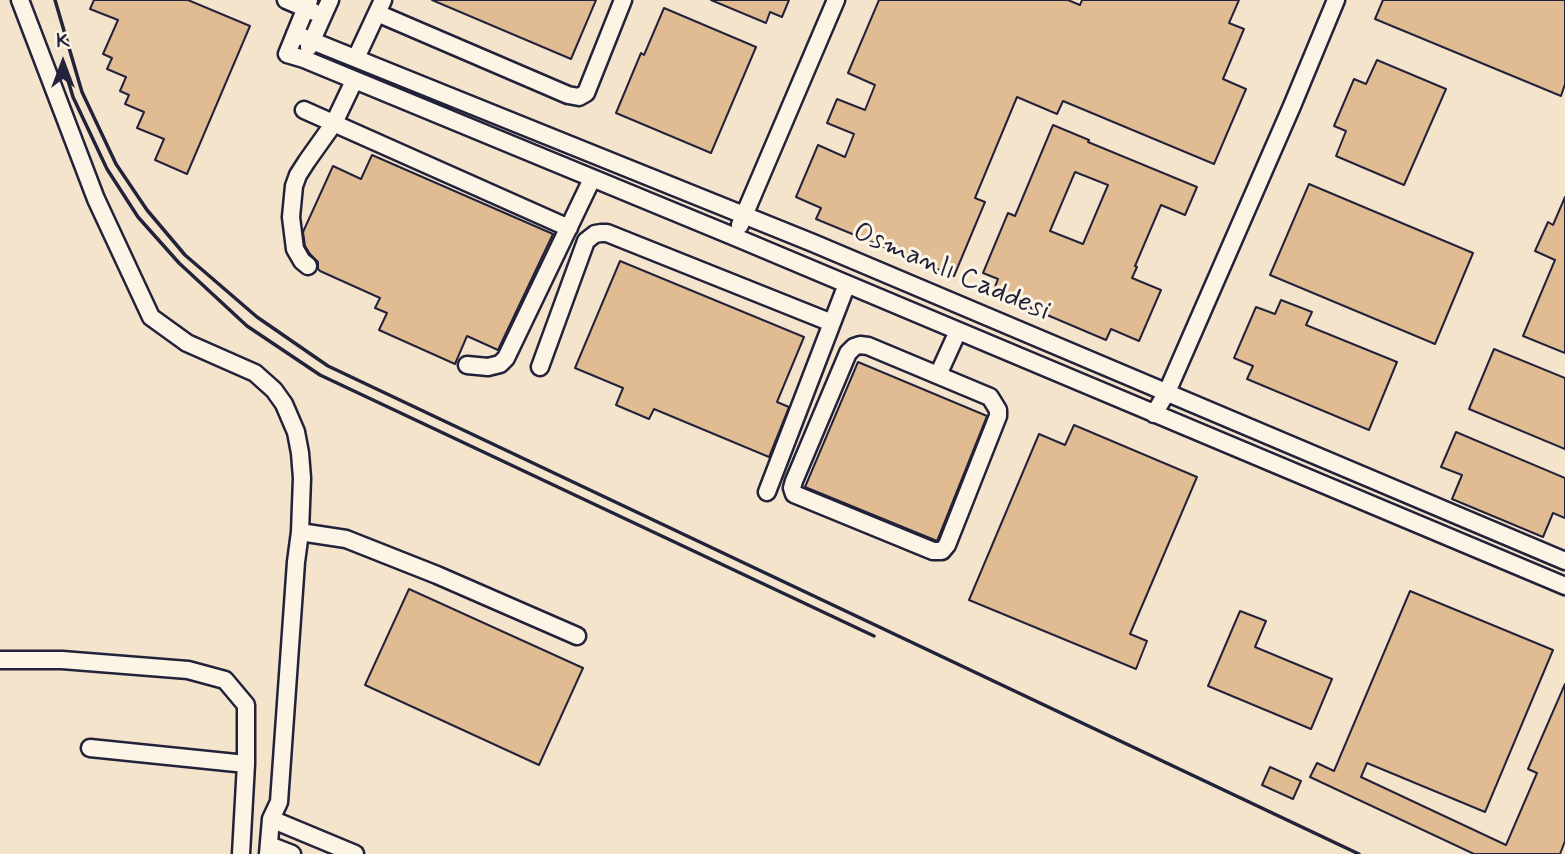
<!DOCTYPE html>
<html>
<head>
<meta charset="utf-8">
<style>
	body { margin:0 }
	#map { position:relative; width:1565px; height:854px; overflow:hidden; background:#fcf5e5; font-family:Mynerve,sans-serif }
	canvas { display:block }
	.north { position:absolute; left:28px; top:28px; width:70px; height:70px; -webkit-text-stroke:5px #fcf5e5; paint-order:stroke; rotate:0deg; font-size:19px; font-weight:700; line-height:28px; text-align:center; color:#22223b }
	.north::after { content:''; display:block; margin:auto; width:24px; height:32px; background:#22223b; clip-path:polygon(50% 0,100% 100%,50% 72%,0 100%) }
</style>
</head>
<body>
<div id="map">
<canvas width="1565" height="854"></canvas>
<div class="north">K</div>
</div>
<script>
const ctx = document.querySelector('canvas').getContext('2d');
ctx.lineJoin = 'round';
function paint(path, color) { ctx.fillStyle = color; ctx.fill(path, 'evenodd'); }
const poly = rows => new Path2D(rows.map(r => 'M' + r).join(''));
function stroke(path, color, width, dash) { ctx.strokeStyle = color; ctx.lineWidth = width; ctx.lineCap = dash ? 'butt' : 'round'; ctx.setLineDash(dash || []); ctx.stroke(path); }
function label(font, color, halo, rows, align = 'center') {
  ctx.font = font + ' Mynerve,sans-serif'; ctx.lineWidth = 6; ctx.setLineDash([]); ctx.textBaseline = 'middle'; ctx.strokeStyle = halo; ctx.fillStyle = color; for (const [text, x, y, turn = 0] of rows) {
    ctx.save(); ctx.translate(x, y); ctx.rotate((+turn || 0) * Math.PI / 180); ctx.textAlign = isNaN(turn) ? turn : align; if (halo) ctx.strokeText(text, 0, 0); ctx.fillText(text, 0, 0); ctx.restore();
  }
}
const built = poly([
	[0,0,1565,0,1565,854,0,854]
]);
const building = poly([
	[94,0,188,0,250,26,187,174,155,160,164,139,137,128,144,112,125,104,129,95,120,91,126,77,107,69,112,58,103,54,118,20,90,9,94,0],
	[432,0,596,0,571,59,432,0],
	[711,0,789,0,782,17,770,12,766,23,711,0],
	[879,0,1068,0,1080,5,1082,0,1239,0,1229,23,1244,29,1223,79,1246,89,1214,164,1063,101,1057,114,1017,97,975,198,985,202,954,276,816,219,821,208,796,197,818,145,845,157,854,134,827,123,837,99,865,110,875,85,848,73,879,0],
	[1383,0,1565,0,1565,84,1561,96,1375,19,1383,0],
	[664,8,756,47,711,153,616,113,641,53,644,55,664,8],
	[1377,60,1446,89,1404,185,1336,156,1346,131,1334,126,1354,79,1366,84,1377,60],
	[1053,125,1089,140,1088,142,1197,187,1185,215,1161,205,1135,266,1137,267,1132,278,1161,290,1139,341,1111,329,1106,340,993,292,998,279,983,273,1008,213,1015,216,1053,125],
	[1075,172,1108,185,1083,244,1050,231,1075,172],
	[372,155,553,234,498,350,467,336,455,364,379,330,387,313,375,308,380,298,320,271,318,269,318,262,310,254,305,246,303,232,333,166,361,179,372,155],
	[1309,184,1473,253,1435,344,1270,275,1309,184],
	[1565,197,1565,353,1523,336,1555,260,1535,251,1548,222,1553,225,1565,197],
	[620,261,804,337,777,402,789,407,769,457,654,409,649,419,616,405,623,388,575,368,620,261],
	[1281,300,1312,312,1306,325,1397,362,1369,430,1247,379,1253,366,1234,358,1256,307,1275,314,1281,300],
	[1494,349,1565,378,1565,449,1469,409,1494,349],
	[858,362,987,416,937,541,805,487,858,362],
	[1074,425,1197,477,1130,634,1147,641,1136,669,969,600,1039,434,1065,445,1074,425],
	[1456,432,1565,478,1565,518,1553,513,1543,537,1452,499,1462,475,1441,467,1456,432],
	[409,589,583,668,539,765,365,685,409,589],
	[1410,591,1553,650,1485,812,1367,763,1361,777,1506,845,1537,773,1528,769,1565,684,1565,841,1560,854,1474,854,1310,777,1317,763,1334,771,1410,591],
	[1240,611,1266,621,1255,647,1332,679,1311,729,1208,686,1240,611],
	[1270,767,1301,781,1293,799,1262,785,1270,767]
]);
const minor = poly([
	[20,0,96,199,151,317,187,343,255,373,274,390,284,404,296,432,300,453,302,478,300,532,296,562,279,802,271,819],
	[286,0,314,12],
	[309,0,287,54,304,59,735,237,1565,586],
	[377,13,568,95,579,97,586,93,623,0],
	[295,34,813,243,1565,561],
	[309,47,330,0],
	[356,58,383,0],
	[304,110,569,228],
	[740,225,836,0],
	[308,266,302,261,295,249,291,217,294,186,298,175,307,161,334,123,354,81],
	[860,345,868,346,990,397,998,410,998,416,947,545,942,551,933,551,794,494,792,488,794,481,848,353,854,347,860,345],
	[467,365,488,367,500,364,506,358,592,179],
	[540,367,586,241,595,234,601,233,607,233,832,323],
	[938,375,958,331],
	[1154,414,1167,392,1292,106,1336,0],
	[767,492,847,284],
	[300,532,346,539,437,575,577,636],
	[0,660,62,660,188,670,225,680,246,705,246,764,241,854],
	[90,748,246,764],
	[269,845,292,854],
	[268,854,271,819,355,854]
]);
const rail = poly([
	[55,0,82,92,116,164,147,210,185,255,257,317,328,366,1359,854],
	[67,77,73,97,107,169,138,217,179,263,247,326,320,375,874,636]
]);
const streetNames = [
	["Osmanlı Caddesi",951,273,23]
];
paint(built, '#f4e4cc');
paint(building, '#e1bc92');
stroke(building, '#22223b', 2);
stroke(minor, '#22223b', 21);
stroke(minor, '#fcf5e5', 16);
stroke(rail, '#22223b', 3.5);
label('28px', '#22223b', '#fcf5e5', streetNames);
</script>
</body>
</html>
